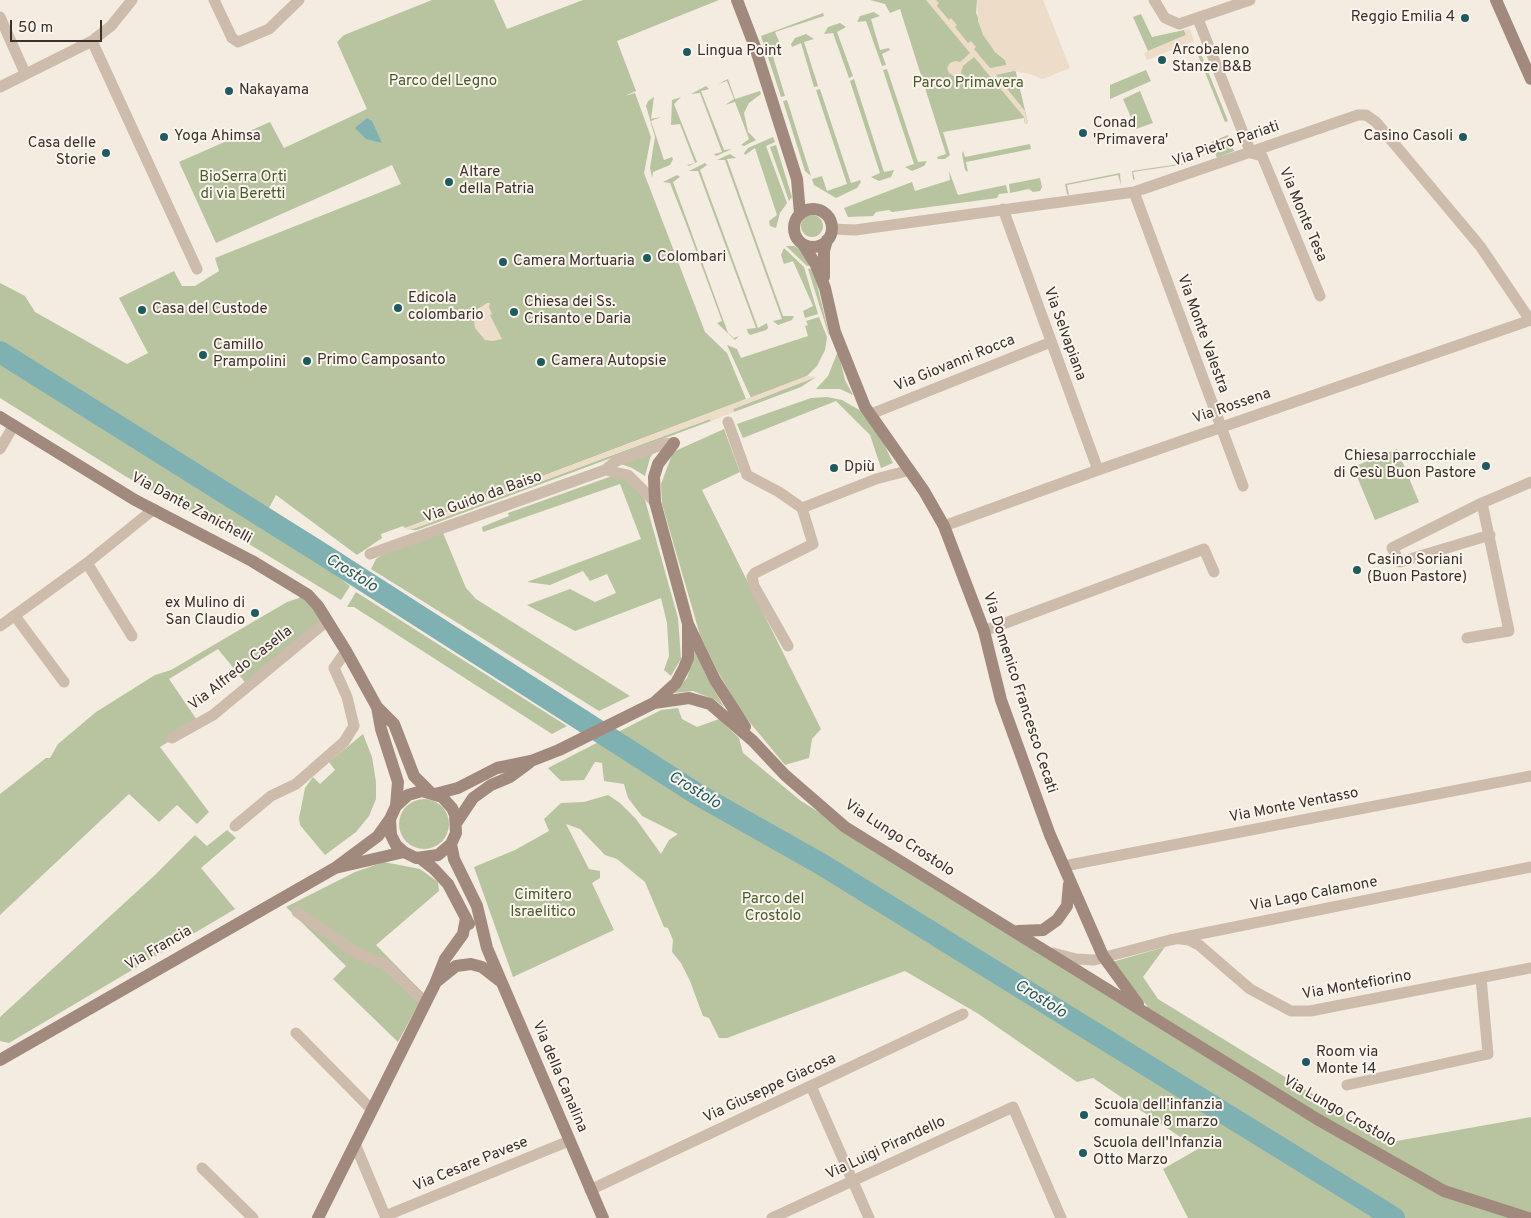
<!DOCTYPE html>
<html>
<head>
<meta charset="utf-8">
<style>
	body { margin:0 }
	#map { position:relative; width:1531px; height:1218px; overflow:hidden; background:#f4ebe1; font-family:Overpass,sans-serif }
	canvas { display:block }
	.scale { position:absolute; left:10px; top:20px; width:92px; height:22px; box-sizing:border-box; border:2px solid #3b302b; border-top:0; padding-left:6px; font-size:15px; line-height:18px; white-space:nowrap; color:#3b302b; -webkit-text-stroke:4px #fbf5ee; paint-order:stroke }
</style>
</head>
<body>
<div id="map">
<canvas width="1531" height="1218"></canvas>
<div class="scale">50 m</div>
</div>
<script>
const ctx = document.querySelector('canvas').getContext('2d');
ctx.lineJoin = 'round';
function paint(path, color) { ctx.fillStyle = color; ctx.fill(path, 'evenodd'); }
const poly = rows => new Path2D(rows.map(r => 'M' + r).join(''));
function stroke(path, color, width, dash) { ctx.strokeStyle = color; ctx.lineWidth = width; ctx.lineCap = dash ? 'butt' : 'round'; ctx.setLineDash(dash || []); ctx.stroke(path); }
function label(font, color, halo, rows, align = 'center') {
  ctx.font = font + ' Overpass,sans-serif'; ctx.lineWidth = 4; ctx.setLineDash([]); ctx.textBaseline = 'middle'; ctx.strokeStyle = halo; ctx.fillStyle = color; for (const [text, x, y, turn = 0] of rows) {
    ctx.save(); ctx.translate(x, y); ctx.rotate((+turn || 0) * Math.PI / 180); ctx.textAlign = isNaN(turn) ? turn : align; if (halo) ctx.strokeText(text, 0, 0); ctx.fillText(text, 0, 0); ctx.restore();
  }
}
const green = poly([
	[432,0,494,0,507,29,583,0,719,0,617,41,636,91,625,96,635,93,651,137,644,173,705,332,727,353,746,399,405,528,403,526,381,534,382,538,357,555,276,495,263,519,350,586,341,600,244,541,125,476,0,398,0,283,25,296,35,312,127,364,148,353,119,298,174,271,182,286,195,286,219,271,215,258,401,184,392,165,216,243,179,162,270,122,284,148,367,109,337,42,344,35],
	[870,0,977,0,976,13,995,52,1015,68,1028,123,1025,124,1024,118,943,132,950,155,945,159,938,159,937,157,946,154,900,9,890,13,885,4],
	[874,12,880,16,871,19,880,50,889,48,890,50,882,54,886,65,882,66,866,21,857,22,860,16],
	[823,13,824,16,775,32,781,46,771,50,785,96,781,97,761,36],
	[1141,14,1152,37,1184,30,1186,35,1148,51,1133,17],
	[840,23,846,27,837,32,853,76,849,78,833,33,824,34,828,27],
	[806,34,814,39,804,42,818,86,814,87,801,43,792,47,791,44,795,38],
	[1199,49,1228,121,1225,122,1196,50],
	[887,69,918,162,927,161,924,166,912,171,905,167,914,164,883,70],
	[1146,70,1151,81,1110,99,1110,85],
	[728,79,735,99,760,91,761,94,749,103,744,113,748,132,756,140,744,146,741,145,749,139,735,102,725,105,734,99,727,81,718,84],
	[854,79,884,172,894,170,891,177,879,181,871,177,880,173,850,81],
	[706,86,709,89,701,91,724,150,732,149,716,156,714,154,722,152,700,93,691,94],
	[820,89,851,183,860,180,861,182,857,188,836,198,814,185,812,179,822,176,827,191,847,184,816,90],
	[1140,91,1153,123,1136,129,1123,99],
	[654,97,651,119,661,117,651,121,664,160,672,157,673,159,670,165,653,172,652,178,650,168,655,137,646,106,648,101],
	[681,97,674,104,697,162,705,158,689,166,687,165,695,163,680,124,671,125,672,100],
	[787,100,811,176,805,171,783,101],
	[1228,135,1234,151,1217,158,1211,142],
	[773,137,775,142,766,146,787,203,780,213,776,228,770,226,769,221,777,215,755,148,745,155,744,153,748,148],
	[1030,144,1031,149,966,162,968,172,965,170,962,154,963,151,965,157],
	[776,145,792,197,789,201,770,147],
	[1211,152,1186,164,1133,172,1135,180,1133,179,1132,171,1186,163],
	[730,154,736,158,727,159,783,316,794,316,792,320,778,325,773,321,782,319,725,160,717,160],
	[705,163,707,165,700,170,758,328,767,323,768,328,766,330,750,335,748,333,747,329,756,328,698,171,689,171],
	[949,171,958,195,1006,185,1008,193,999,194,997,198,892,212,889,210,876,212,873,216,848,217,844,208,912,182,915,191,950,180],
	[1120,173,1121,185,1118,175,1067,185,1069,195,1067,194,1065,184],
	[677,175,680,177,673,182,728,333,734,338,739,336,735,340,717,323,722,321,685,221,670,183,663,182],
	[1040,178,1042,187,1040,191,1033,192,1029,189,1010,193,1009,184],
	'801 226a11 11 0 1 1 22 0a11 11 0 1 1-22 0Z',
	[786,246,794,246,805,252,812,265,807,266],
	[784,248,804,267,818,314,805,318,803,311,813,306,793,261,784,264,781,255],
	[813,268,829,334,829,336,808,269],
	[819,317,827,337,825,350,817,366,807,376,751,398,727,345,737,349,741,358,808,336,805,326,808,325,806,321],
	[838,351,845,380,853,395,840,389,816,389,828,376],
	[816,377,801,387,734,412,733,409],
	[827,397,842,400,861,411,880,435,893,463,881,468,870,435,836,401,743,438,737,424,811,398],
	[710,419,711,421,417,530,410,530],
	[724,429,740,472,702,490,821,729,812,739,809,758,785,765,742,713,718,672,700,635,662,504,661,484,673,452],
	[656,449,650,458,645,476,632,468,618,463],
	[1397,449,1419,502,1375,520,1353,467],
	[612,476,623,478,637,489,645,500,678,618,681,659,671,676,664,670,669,656,667,623,661,598,575,631,527,605,570,589,595,602,616,593,607,574,590,581,583,571,550,585,527,582,641,539,620,484,483,532,482,527,509,516,508,513],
	[443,533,466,588,476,599,630,696,599,711,371,569,376,559,384,554],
	[303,592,327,621,248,686,218,649,169,679,199,723,160,747,209,812,197,824,177,805,159,822,129,794,0,915,0,794,46,758,50,758,58,744,96,712,155,675,171,670,287,602,299,598],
	[356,592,567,726,552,734,354,607,347,607],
	[693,645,706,675,724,707,715,700,693,691,673,693,687,678,694,657],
	[678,708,682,719,697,727,719,719,739,738,743,753,801,801,1150,1019,1147,1006,1112,962,1165,947,1143,977,1158,999,1391,1142,1531,1117,1531,1218,1188,1218,1163,1169,1198,1149,1093,1078,1077,1082,977,1013,905,971,727,1038,719,1038,709,1018,703,1016,690,981,681,963,672,952,673,940,668,928,664,927,645,882,617,859,605,855,580,829,566,824,589,869,600,871,600,878,592,883,614,930,513,977,474,867,515,850,549,831,544,819,561,803,584,802,608,795,620,803,636,819,661,854,669,840,678,834,642,816,628,798,624,784,604,781,602,763,595,762,584,780,561,781,548,768,661,710],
	[363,734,372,757,376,782,376,799,369,816,356,832,325,855,300,825,299,818,305,788,313,777,320,784,335,770,329,762],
	'399 824a25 25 0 1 1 50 0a25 25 0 1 1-50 0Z',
	[227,830,236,838,201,868,235,909,9,1043,0,1041,0,1017,155,875,195,835,207,846],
	[384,862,420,869,438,882,439,891,376,945,424,994,398,1042,333,979,346,966,286,907,355,872]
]);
const plaza = poly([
	[926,0,936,0,939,3,937,6,949,20,951,18,957,25,955,27,968,43,971,41,976,47,974,49,990,68,1006,65,1005,59,995,52,983,35,978,21,977,0,1043,0,1070,68,1043,79,1030,74,1014,71,996,75,1025,111,1028,123,1025,124,1024,117,974,57,963,66,960,76,955,77,949,73,947,68,950,63,955,61,960,62,970,53],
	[1190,29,1194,41,1147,60,1144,53,1186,35,1184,30],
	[487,303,490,303,489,307,492,314,490,315,502,339,493,341,485,340,475,328,474,320,476,310],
	[807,376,816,377,733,409,734,412,711,421,710,419,410,530,405,528]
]);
const water = poly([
	[367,118,372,121,382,143,366,139,355,128]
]);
const river = poly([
	[0,352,327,557,697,794,821,864,1394,1218]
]);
const street = poly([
	[132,0,111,26,92,41,197,269],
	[214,0,232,38,238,42,269,29,299,0],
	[1154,0,1165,18,1179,24,1250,0],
	[0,17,25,73],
	[1198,19,1251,153],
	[0,87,92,41],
	[1251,153,1262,156,1320,296],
	[1134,192,1243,486],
	[1003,209,1098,470],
	[832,229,855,230,1134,192,1358,115,1366,115,1376,122,1480,246,1530,320],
	[871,414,1051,342],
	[728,422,747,475,779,492,802,508,876,479,910,470],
	[0,449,14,425],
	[605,470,628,475,655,502],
	[944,526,1098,470,1531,320],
	[1490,535,1400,562,1392,548,1482,503,1531,482],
	[370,554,605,470,616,461,664,444,674,443],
	[87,563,132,636],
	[15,616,64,682],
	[0,626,87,563,154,509],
	[984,631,1204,549,1214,572],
	[1467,638,1509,631,1482,503],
	[788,646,754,586,752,577,755,573,813,544,802,508],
	[172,738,213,715,327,621],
	[235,826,271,796,296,784,344,742,354,726,347,697,334,668,346,651],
	[1064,866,1531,776],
	[297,912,358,954,385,964,425,1002],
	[1181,939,1189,940,1199,945,1250,989,1291,1011,1310,1011,1531,968],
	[1053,953,1076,959,1094,960,1170,940,1531,867],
	[296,1033,372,1110],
	[1347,1085,1488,1054,1481,978],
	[811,1086,869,1218],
	[355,1144,386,1218],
	[202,1168,253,1218],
	[590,1190,963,1014],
	[385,1216,569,1141],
	[772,1218,1013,1107,1061,1218]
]);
const secondary = poly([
	[737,0,755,47,797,179,800,214],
	[1496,0,1531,79],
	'794 228a19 19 0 1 1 38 0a19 19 0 1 1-38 0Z',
	[803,244,816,265,825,288,835,332,865,407,924,491,944,526,984,631,1001,700,1050,835,1103,956,1138,1004],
	[824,277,824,251,827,240],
	[0,417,135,500,252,561,308,595,318,606,346,651,377,707,394,724,414,776,430,792],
	[674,443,658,464,654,477,655,502,688,624,715,680,745,727],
	[654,703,689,698,710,704,753,741,785,775,845,827,1317,1119,1444,1191,1528,1218],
	[377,707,381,729,398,782,396,806],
	[435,794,458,788,497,768,531,761,559,750,654,703,676,683,684,668,688,658,688,624],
	[457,822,473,798,491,785,510,777,529,763],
	[451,844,454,859,477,906,487,948,603,1218],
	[420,858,434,869,448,884,469,924],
	[335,868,404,852],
	[1018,931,1043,930,1057,920,1067,906,1069,884],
	[436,982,456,966,471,964,482,967,500,981],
	[0,1060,335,868,378,836,390,819,396,806,408,795,422,791,442,797,452,808,455,815,456,833,451,844,438,855,416,858,404,852,396,845,391,835,390,819],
	[318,1218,435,984,445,959,463,934,466,918]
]);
const markers = [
	[1465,18,5,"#1f5a5e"],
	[687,52,5,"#1f5a5e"],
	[1162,60,5,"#1f5a5e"],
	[229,91,5,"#1f5a5e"],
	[1083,133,5,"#1f5a5e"],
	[164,137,5,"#1f5a5e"],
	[1463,137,5,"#1f5a5e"],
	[106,153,5,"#1f5a5e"],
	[449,182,5,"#1f5a5e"],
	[647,258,5,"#1f5a5e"],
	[503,262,5,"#1f5a5e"],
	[398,308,5,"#1f5a5e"],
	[142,310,5,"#1f5a5e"],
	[514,312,5,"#1f5a5e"],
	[203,355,5,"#1f5a5e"],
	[307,361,5,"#1f5a5e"],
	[541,362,5,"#1f5a5e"],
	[1486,466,5,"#1f5a5e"],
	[834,468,5,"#1f5a5e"],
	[1357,570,5,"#1f5a5e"],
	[255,613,5,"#1f5a5e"],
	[1306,1062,5,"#1f5a5e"],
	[1084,1115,5,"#1f5a5e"],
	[1083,1153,5,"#1f5a5e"]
];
const poiNames = [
	["Reggio Emilia 4",1455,18,"right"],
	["Arcobaleno",1172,51],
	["Stanze B&B",1172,68],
	["Lingua Point",697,52],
	["Nakayama",239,91],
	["Conad",1093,124],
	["'Primavera'",1093,141],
	["Yoga Ahimsa",174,137],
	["Casino Casoli",1453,137,"right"],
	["Casa delle",96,144,"right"],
	["Storie",96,161,"right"],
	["Altare",459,173],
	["della Patria",459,190],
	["Colombari",657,258],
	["Camera Mortuaria",513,262],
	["Edicola",408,299],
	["colombario",408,316],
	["Chiesa dei Ss.",524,303],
	["Crisanto e Daria",524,320],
	["Casa del Custode",152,310],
	["Camillo",213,346],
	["Prampolini",213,363],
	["Primo Camposanto",317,361],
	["Camera Autopsie",551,362],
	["Chiesa parrocchiale",1476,457,"right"],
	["di Gesù Buon Pastore",1476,474,"right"],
	["Dpiù",844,468],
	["Casino Soriani",1367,561],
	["(Buon Pastore)",1367,578],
	["ex Mulino di",245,604,"right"],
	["San Claudio",245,621,"right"],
	["Room via",1316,1053],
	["Monte 14",1316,1070],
	["Scuola dell'infanzia",1094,1106],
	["comunale 8 marzo",1094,1123],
	["Scuola dell'Infanzia",1093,1144],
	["Otto Marzo",1093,1161]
];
const parkNames = [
	["Parco del Legno",443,82],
	["Parco Primavera",968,84],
	["BioSerra Orti",243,178],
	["di via Beretti",243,195],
	["Cimitero",543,896],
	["Israelitico",543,913],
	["Parco del",773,900],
	["Crostolo",773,917]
];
const streetNames = [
	["Via Pietro Pariati",1226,145,-19],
	["Via Monte Tesa",1302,215,67],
	["Via Selvapiana",1064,334,70],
	["Via Monte Valestra",1202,334,70],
	["Via Giovanni Rocca",955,364,-22],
	["Via Rossena",1232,407,-19],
	["Via Guido da Baiso",483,498,-20],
	["Via Dante Zanichelli",191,509,28],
	["Via Alfredo Casella",241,669,-38],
	["Via Domenico Francesco Cecati",1019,693,72],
	["Via Monte Ventasso",1294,806,-11],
	["Via Lungo Crostolo",899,839,33],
	["Via Lago Calamone",1314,895,-11],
	["Via Francia",159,949,-30],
	["Via Montefiorino",1357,986,-10],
	["Via della Canalina",559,1077,67],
	["Via Giuseppe Giacosa",770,1089,-25],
	["Via Lungo Crostolo",1339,1112,30],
	["Via Luigi Pirandello",886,1149,-25],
	["Via Cesare Pavese",471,1165,-22]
];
const waterNames = [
	["Crostolo",351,574,32],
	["Crostolo",694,791,31],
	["Crostolo",1040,1000,32]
];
paint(green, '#b8c4a0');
paint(plaza, '#ecdcc8');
paint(water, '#7fb0b2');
stroke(river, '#7fb0b2', 22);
stroke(street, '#cdbbac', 11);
stroke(secondary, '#a18a7d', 12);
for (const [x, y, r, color] of markers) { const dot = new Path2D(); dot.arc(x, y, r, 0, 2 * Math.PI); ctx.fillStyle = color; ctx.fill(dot); stroke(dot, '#fbf5ee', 2); }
label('15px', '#3b302b', '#fbf5ee', poiNames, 'left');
label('15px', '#4a5a2e', '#fbf5ee', parkNames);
label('15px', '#3b302b', '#fbf5ee', streetNames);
label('italic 16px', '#1f5a5e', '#fbf5ee', waterNames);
</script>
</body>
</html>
